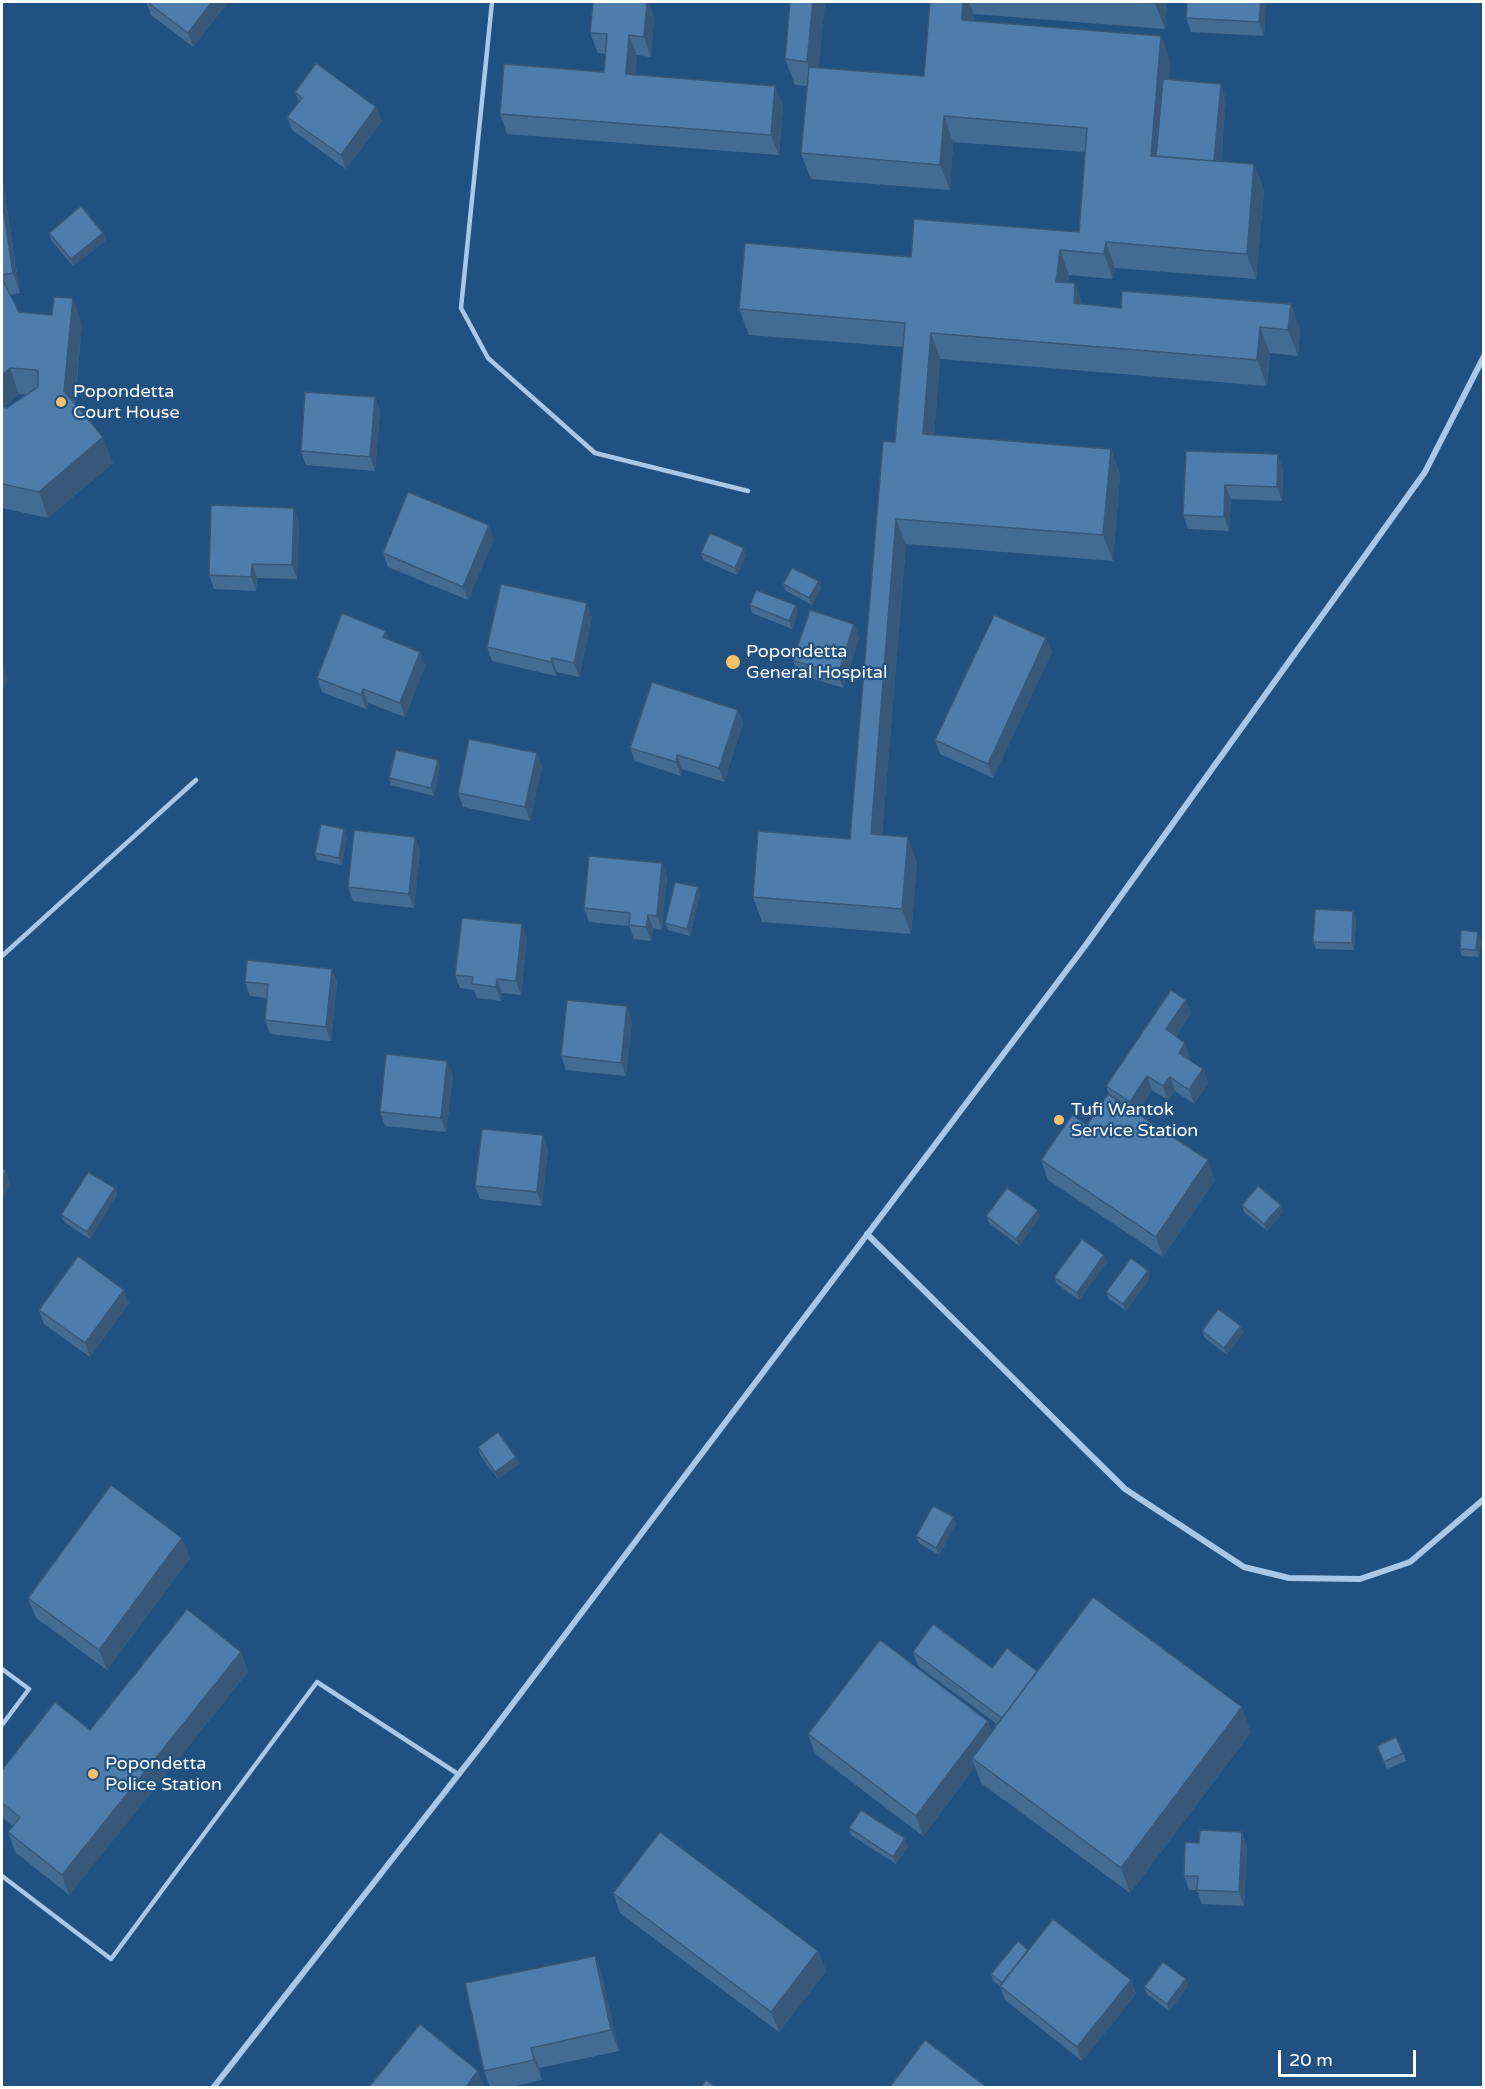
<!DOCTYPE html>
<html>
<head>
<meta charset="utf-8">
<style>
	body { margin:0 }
	#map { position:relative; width:1485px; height:2089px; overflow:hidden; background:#215181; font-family:"Varela Round",sans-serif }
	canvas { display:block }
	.frame { position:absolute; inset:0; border:3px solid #fff; pointer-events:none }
	.scale { position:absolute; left:1278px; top:2050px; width:138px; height:27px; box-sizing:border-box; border:3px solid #fff; border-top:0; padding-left:8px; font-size:18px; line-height:21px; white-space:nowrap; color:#fff; -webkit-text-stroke:4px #215181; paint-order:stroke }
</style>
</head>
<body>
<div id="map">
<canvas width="1485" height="2089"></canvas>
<div class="frame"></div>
<div class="scale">20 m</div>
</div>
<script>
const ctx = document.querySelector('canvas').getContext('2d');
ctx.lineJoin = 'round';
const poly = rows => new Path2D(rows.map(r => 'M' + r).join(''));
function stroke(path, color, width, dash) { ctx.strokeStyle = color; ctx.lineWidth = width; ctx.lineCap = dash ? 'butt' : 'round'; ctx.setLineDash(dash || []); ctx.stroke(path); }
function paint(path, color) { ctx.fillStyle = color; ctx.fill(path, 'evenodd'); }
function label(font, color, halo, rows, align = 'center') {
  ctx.font = font + ' "Varela Round",sans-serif'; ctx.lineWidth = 4.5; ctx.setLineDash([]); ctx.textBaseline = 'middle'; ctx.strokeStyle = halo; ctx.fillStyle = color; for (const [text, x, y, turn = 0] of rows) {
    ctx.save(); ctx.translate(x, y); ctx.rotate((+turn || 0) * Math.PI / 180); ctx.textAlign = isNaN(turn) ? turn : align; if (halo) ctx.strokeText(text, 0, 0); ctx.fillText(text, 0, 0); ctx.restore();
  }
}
const service = poly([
	[492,2,461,308,488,358,595,453,748,491],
	[2,956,196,780],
	[2,1669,29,1689,2,1725],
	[2,1876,111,1959,317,1682,458,1774]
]);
const minor = poly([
	[867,1234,1125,1489,1244,1567,1289,1578,1360,1579,1410,1562,1484,1499],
	[213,2088,484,1742,1085,946,1425,472,1484,356]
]);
const wall = poly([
	[146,2,228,2,193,47,151,15],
	[593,2,648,2,654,17,651,57,637,55,635,75,775,86,783,106,779,155,507,134,500,114,604,72,605,54,598,53,590,33],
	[790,2,825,2,818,68,924,76,930,2,1167,2,1165,29,974,14,973,21,1161,36,1170,61,1169,80,1226,98,1221,161,1254,164,1264,190,1256,279,1115,268,1113,279,1069,275,1068,283,1083,304,1121,308,1291,304,1300,330,1298,356,1270,353,1267,386,940,359,934,435,1111,449,1120,475,1113,561,906,544,882,835,917,862,911,934,762,922,753,897,850,839,895,442,903,347,749,335,739,309,911,257,1079,232,1085,152,953,142,950,190,811,179,801,153,807,86,795,85,785,59],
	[1266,2,1264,36,1191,32,1186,18],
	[295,92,382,121,346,169,292,130,287,117,299,102],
	[2,176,20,293,10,295,19,312,82,324,75,404,113,463,48,518,2,508],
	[19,394,27,394,7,408,4,407],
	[49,233,103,233,106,240,73,266,51,240],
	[375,397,380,411,375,471,306,465,301,451],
	[1186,451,1283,468,1282,501,1231,499,1229,531,1188,529,1183,515],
	[299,522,297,579,257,578,256,591,214,589,209,575],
	[494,539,468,600,388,567,383,553],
	[701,553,746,555,737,575,703,560],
	[819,581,821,588,812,605,786,591,783,584],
	[750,605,798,612,792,629,752,613],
	[592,617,579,677,557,672,556,676,492,661,487,647],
	[854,624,859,638,843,688,798,674,793,660],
	[390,640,425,666,405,717,368,703,366,709,322,692,317,678],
	[1052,652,993,778,940,754,935,740],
	[738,710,743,723,724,782,682,769,681,776,635,761,630,748],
	[537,753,542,767,530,821,463,807,458,793],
	[438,760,440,767,434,796,391,785,389,778],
	[347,836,342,865,317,860,315,853],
	[415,837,420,851,414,908,353,901,348,887],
	[662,863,667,877,662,930,653,928,651,941,634,939,629,926,589,922,584,908],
	[700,894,690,936,668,930,665,923],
	[1353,911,1356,918,1354,950,1316,949,1313,942],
	[527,938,521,995,502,993,501,1001,477,998,474,990,460,988,455,975],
	[1481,939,1479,957,1462,956,1460,949],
	[332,969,337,983,331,1041,270,1034,265,1020,267,998,250,996,245,982],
	[1191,1013,1176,1036,1190,1057,1188,1060,1203,1069,1208,1083,1194,1104,1175,1091,1168,1100,1152,1090,1137,1113,1215,1180,1163,1257,1048,1180,1041,1160,1087,1125,1109,1094,1106,1086],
	[632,1020,626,1076,566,1070,561,1056],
	[453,1075,446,1132,385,1126,380,1112],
	[548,1149,542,1206,480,1199,475,1186],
	[115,1188,117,1195,90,1239,64,1222,61,1215],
	[1242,1205,1283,1212,1267,1231,1244,1212],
	[986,1216,1040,1217,1019,1246,989,1223],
	[1104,1255,1107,1262,1079,1300,1057,1284,1054,1277],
	[1150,1278,1126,1311,1109,1299,1106,1292],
	[129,1303,90,1357,44,1324,39,1310],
	[1241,1326,1243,1333,1227,1355,1205,1338,1202,1331],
	[478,1447,519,1464,498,1479,480,1455],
	[956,1524,939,1555,919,1543,916,1536],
	[182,1538,190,1558,107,1670,36,1618,28,1598],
	[241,1652,248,1672,69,1895,15,1852,8,1832,13,1826,2,1817,2,1770,90,1730],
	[913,1652,992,1668,1037,1671,1251,1732,1130,1893,981,1783,975,1767,923,1836,815,1754,808,1734,988,1721,991,1732,997,1724,918,1666],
	[1377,1746,1403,1753,1406,1761,1387,1769],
	[849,1828,908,1846,896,1864,851,1835],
	[1247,1846,1244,1906,1202,1904,1197,1890,1189,1890,1184,1876],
	[613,1893,818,1951,826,1971,779,2032,620,1913],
	[1028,1950,1131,1980,1136,1994,1082,2061,1005,2000,1000,1986,993,1981,991,1974],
	[595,1956,602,1976,619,2051,539,2068,542,2080,507,2088,490,2088,484,2071],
	[1188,1986,1169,2011,1147,1994,1144,1987]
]);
const shadedWall = poly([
	[212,2,228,2,193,47,188,33],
	[647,2,648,2,654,17,651,57,644,37],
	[813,2,825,2,817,87,807,62],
	[963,2,969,2,974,14,971,45,962,20],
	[1156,2,1167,2,1165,29,1155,3],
	[1261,2,1266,2,1264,36,1259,22],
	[629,35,637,55,634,94,626,74],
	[1161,36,1170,61,1162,160,1151,156],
	[1221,84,1226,98,1219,178,1214,164],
	[775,86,783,106,779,155,771,135],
	[376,107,382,121,346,169,341,155],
	[944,116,953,142,950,190,940,165],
	[1254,164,1264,190,1256,279,1247,254],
	[2,176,20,293,13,273,2,201],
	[103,233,106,240,73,266,71,259],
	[1106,242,1115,268,1113,279,1104,254],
	[1060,250,1069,275,1066,307,1056,282],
	[1075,283,1085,309,1074,303],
	[73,298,82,324,73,417,64,391],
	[1291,304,1300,330,1298,356,1288,330],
	[1260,327,1270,353,1267,386,1257,360],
	[931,333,940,359,932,460,923,434],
	[10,368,19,394,2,409,2,375],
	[375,397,380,411,375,471,370,457],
	[103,437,113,463,48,518,39,492],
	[1111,449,1120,475,1113,561,1103,535],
	[1278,454,1283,468,1282,501,1277,487],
	[1225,485,1231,499,1229,531,1224,517],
	[294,508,299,522,297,579,292,565],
	[896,519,906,544,880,859,871,834],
	[489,525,494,539,468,600,463,587],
	[744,548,746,555,737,575,735,568],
	[252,564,257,578,256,591,251,577],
	[819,581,821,588,812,605,809,598],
	[587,603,592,617,579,677,574,663],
	[796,605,798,612,792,629,789,621],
	[854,624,859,638,843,688,838,675],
	[386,631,391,644,383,637],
	[1046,638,1052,652,993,778,988,764],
	[420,652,425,666,405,717,400,703],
	[552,658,557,672,556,676,551,662],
	[2,662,8,681,2,690],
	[363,689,368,703,366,709,361,695],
	[738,710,743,723,724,782,719,768],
	[537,753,542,767,530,821,525,807],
	[677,755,682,769,681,776,676,762],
	[438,760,440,767,434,796,431,788],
	[344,829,347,836,342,865,339,858],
	[415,837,420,851,414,908,409,894],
	[908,837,917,862,911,934,902,909],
	[662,863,667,877,662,930,657,916],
	[698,887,700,894,690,936,687,929],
	[1353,911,1356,918,1354,950,1352,943],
	[648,915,653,928,651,941,646,927],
	[522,924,527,938,521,995,516,981],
	[1478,932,1481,939,1479,957,1476,950],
	[332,969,337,983,331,1041,326,1027],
	[497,979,502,993,501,1001,496,987],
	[1186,1000,1191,1013,1171,1043,1166,1029],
	[627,1006,632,1020,626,1076,621,1063],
	[1185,1043,1190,1057,1184,1067,1179,1053],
	[447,1061,453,1075,446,1132,441,1118],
	[1203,1069,1208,1083,1194,1104,1189,1090],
	[1147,1076,1152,1090,1135,1116,1130,1102],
	[1170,1077,1175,1091,1168,1100,1163,1086],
	[543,1135,548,1149,542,1206,537,1192],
	[1208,1160,1215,1180,1163,1257,1156,1237],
	[6,1171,11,1185,2,1199,2,1178],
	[115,1188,117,1195,90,1239,87,1232],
	[1281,1205,1283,1212,1267,1231,1264,1224],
	[1038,1210,1040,1217,1019,1246,1016,1239],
	[1104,1255,1107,1262,1079,1300,1077,1293],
	[1148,1271,1150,1278,1126,1311,1123,1304],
	[124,1290,129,1303,90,1357,85,1343],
	[1241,1326,1243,1333,1227,1355,1224,1348],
	[516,1457,519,1464,498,1479,495,1472],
	[954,1517,956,1524,939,1555,936,1548],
	[182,1538,190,1558,107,1670,99,1650],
	[241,1652,248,1672,69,1895,62,1875],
	[1242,1707,1251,1732,1130,1893,1121,1868],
	[988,1721,995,1742,972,1758,975,1767,923,1836,916,1816],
	[1242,1832,1247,1846,1244,1906,1239,1892],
	[905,1838,908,1846,896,1864,893,1857],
	[818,1951,826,1971,779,2032,771,2012],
	[595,1956,602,1976,619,2051,611,2030],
	[1186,1979,1188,1986,1169,2011,1167,2004],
	[1131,1980,1136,1994,1082,2061,1077,2047],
	[531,2048,539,2068,542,2080,534,2060],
	[478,2071,485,2088,465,2088]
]);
const building = poly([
	[147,2,212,2,188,33,147,2],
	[593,2,647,2,644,37,629,35,626,74,775,86,771,135,500,114,504,64,604,72,607,34,590,33,593,2],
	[790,2,813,2,807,62,785,59,790,2],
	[930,2,963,2,962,20,1161,36,1151,156,1254,164,1247,254,1106,242,1104,254,1060,250,1056,282,1075,283,1074,303,1121,308,1122,291,1291,304,1288,330,1260,327,1257,360,931,333,923,434,1111,449,1103,535,896,519,871,834,908,837,902,909,753,897,758,831,850,839,883,441,895,442,905,323,739,309,745,243,911,257,914,219,1079,232,1087,128,944,116,940,165,801,153,809,67,924,76,930,2],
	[1136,2,1156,2,1155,3,1136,2],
	[1187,2,1261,2,1259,22,1186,18,1187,2],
	[316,63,376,107,341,155,287,117,302,98,295,92,316,63],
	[1163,79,1221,84,1214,161,1156,156,1163,79],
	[2,201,13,273,2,275,2,201],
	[81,206,103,233,71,259,49,233,81,206],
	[2,279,19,312,52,315,54,297,73,298,64,391,103,437,39,492,2,484,2,406,7,408,38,387,38,370,10,368,2,375,2,279],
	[305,392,375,397,370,457,301,451,305,392],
	[1186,451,1278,454,1277,487,1225,485,1224,517,1183,515,1186,451],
	[408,492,489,525,463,587,383,553,408,492],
	[211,505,294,508,292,565,252,564,251,577,209,575,211,505],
	[710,533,744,548,735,568,701,553,710,533],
	[792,568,819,581,809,598,783,584,792,568],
	[501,584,587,603,574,663,552,658,551,662,487,647,501,584],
	[756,590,796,605,789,621,750,605,756,590],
	[810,610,854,624,838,675,793,660,810,610],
	[342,613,386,631,383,637,420,652,400,703,363,689,361,695,317,678,342,613],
	[994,615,1046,638,988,764,935,740,994,615],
	[652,682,738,710,719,768,677,755,676,762,630,748,652,682],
	[469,739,537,753,525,807,458,793,469,739],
	[396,750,438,760,431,788,389,778,396,750],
	[321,824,344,829,339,858,315,853,321,824],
	[354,830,415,837,409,894,348,887,354,830],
	[589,856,662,863,657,916,648,915,646,927,629,925,630,913,584,908,589,856],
	[675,882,698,887,687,929,665,923,675,882],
	[1315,909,1353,911,1352,943,1313,942,1315,909],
	[462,918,522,924,516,981,497,979,496,987,472,984,473,977,455,975,462,918],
	[1461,930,1478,932,1476,950,1460,949,1461,930],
	[247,960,332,969,326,1027,265,1020,268,984,245,982,247,960],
	[1171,990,1186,1000,1166,1029,1185,1043,1179,1053,1203,1069,1189,1090,1170,1077,1163,1086,1147,1076,1130,1102,1106,1086,1171,990],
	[567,1000,627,1006,621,1063,561,1056,567,1000],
	[386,1054,447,1061,441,1118,380,1112,386,1054],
	[1108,1094,1208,1160,1156,1237,1041,1160,1072,1115,1087,1125,1108,1094],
	[482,1129,543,1135,537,1192,475,1186,482,1129],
	[2,1168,6,1171,2,1178,2,1168],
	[88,1172,115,1188,87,1232,61,1215,88,1172],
	[1258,1186,1281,1205,1264,1224,1242,1205,1258,1186],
	[1007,1188,1038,1210,1016,1239,986,1216,1007,1188],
	[1082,1239,1104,1255,1077,1293,1054,1277,1082,1239],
	[78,1256,124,1290,85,1343,39,1310,78,1256],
	[1131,1258,1148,1271,1123,1304,1106,1292,1131,1258],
	[1218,1309,1241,1326,1224,1348,1202,1331,1218,1309],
	[498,1432,516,1457,495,1472,478,1447,498,1432],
	[111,1485,182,1538,99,1650,28,1598,111,1485],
	[933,1506,954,1517,936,1548,916,1536,933,1506],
	[1093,1597,1242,1707,1121,1868,972,1758,1093,1597],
	[187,1609,241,1652,62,1875,8,1832,20,1817,2,1803,2,1770,55,1702,90,1730,187,1609],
	[933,1624,992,1668,1007,1648,1037,1671,1002,1718,913,1652,933,1624],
	[880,1640,988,1721,916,1816,808,1734,880,1640],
	[1396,1737,1403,1753,1384,1762,1377,1746,1396,1737],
	[861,1810,905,1838,893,1857,849,1828,861,1810],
	[1200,1830,1242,1832,1239,1892,1197,1890,1198,1876,1184,1876,1185,1842,1199,1843,1200,1830],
	[660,1832,818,1951,771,2012,613,1893,660,1832],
	[1053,1919,1131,1980,1077,2047,1000,1986,1053,1919],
	[1018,1941,1028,1950,1002,1983,991,1974,1018,1941],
	[595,1956,611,2030,531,2048,534,2060,484,2071,465,1983,595,1956],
	[1163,1962,1186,1979,1167,2004,1144,1987,1163,1962],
	[420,2024,478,2071,465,2088,368,2088,420,2024],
	[925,2040,988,2088,889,2088,925,2040],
	[706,2080,716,2088,700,2088,706,2080]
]);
const markers = [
	[61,402,6,"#f4c369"],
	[733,662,8,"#f4c369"],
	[1059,1120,6,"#f4c369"],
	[93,1774,6,"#f4c369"]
];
const poiNames = [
	["Popondetta",73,392],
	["Court House",73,413],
	["Popondetta",746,652],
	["General Hospital",746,673],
	["Tufi Wantok",1071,1110],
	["Service Station",1071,1131],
	["Popondetta",105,1764],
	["Police Station",105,1785]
];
stroke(service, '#a7c8e8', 4.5);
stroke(minor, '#a7c8e8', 6);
paint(wall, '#436c94');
paint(shadedWall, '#375878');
paint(building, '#4e7dac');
stroke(building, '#375878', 1.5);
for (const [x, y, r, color] of markers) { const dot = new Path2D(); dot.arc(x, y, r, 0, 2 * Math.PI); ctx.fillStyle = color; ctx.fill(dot); stroke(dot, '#215181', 2); }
label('18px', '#fff', '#215181', poiNames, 'left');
</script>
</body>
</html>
